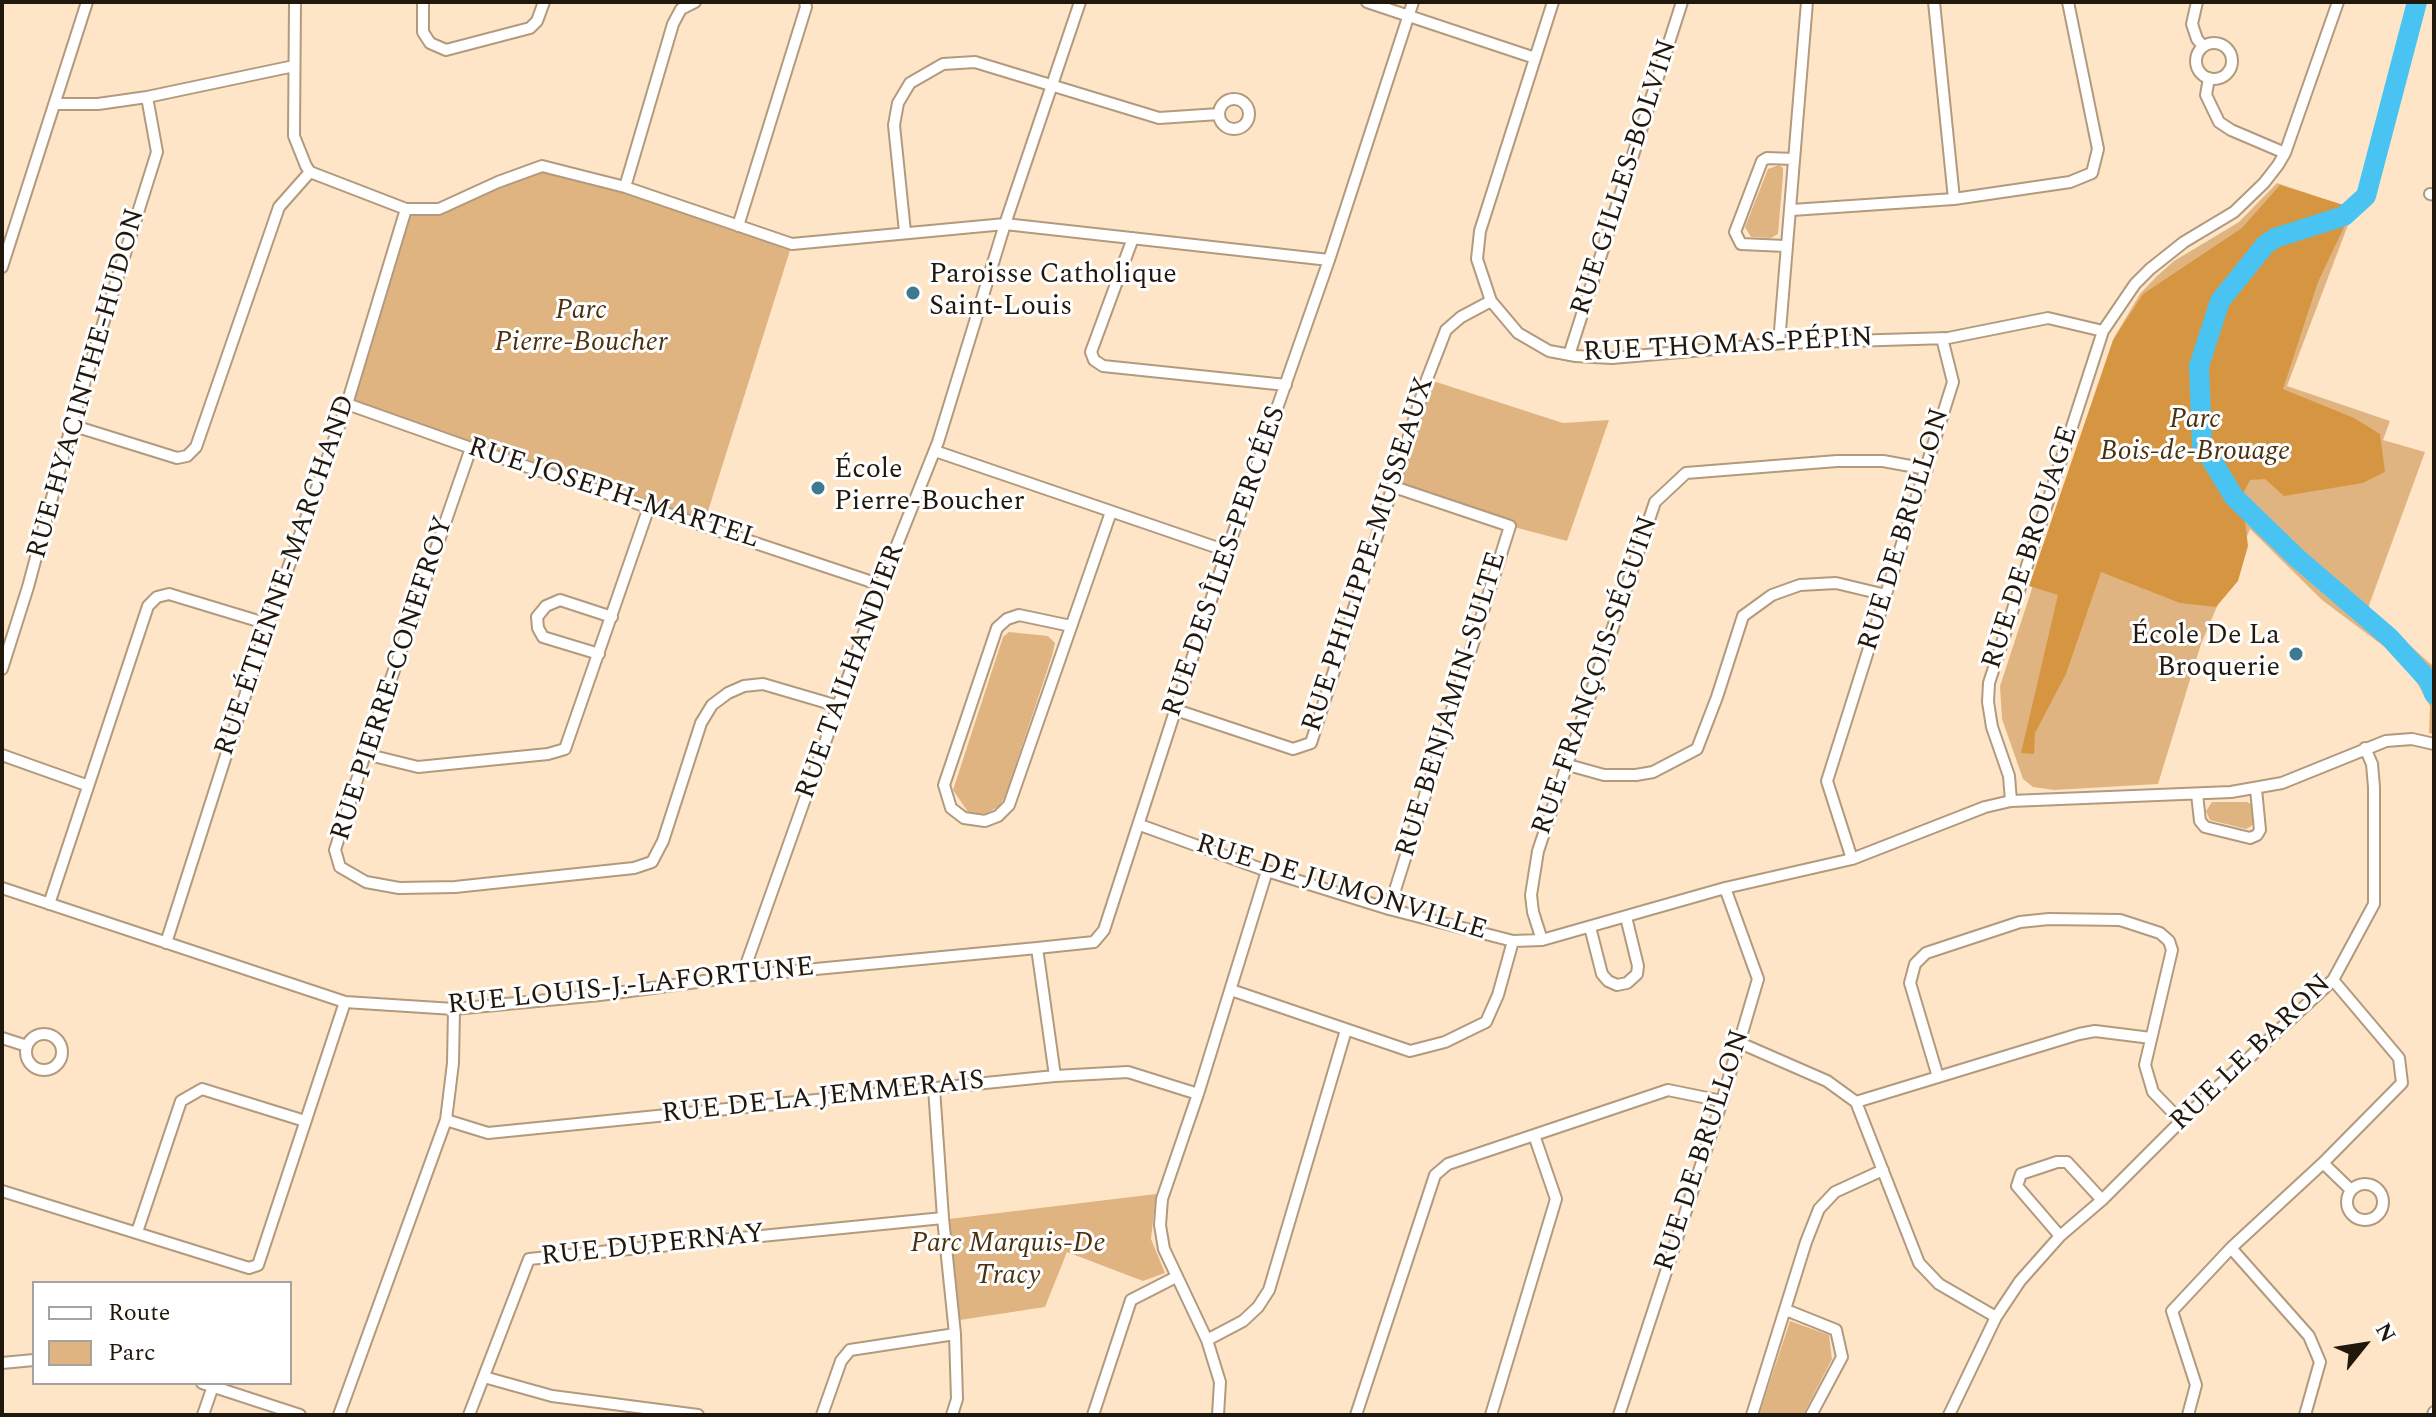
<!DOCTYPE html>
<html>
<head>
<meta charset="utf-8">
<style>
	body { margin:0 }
	#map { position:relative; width:2436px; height:1417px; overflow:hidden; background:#ffe5c7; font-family:Spectral,serif }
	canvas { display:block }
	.frame { position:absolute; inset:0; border:4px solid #21180d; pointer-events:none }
	.legend { position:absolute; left:32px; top:1281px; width:260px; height:104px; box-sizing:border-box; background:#fff; border:2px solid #a6a39e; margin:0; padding:10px 14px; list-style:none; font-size:24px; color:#21180d }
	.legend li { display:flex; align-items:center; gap:16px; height:40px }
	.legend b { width:40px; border:2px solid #a6a39e }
	.north { position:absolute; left:2324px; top:1305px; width:80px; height:80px; -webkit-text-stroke:6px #fff; paint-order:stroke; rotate:60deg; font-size:22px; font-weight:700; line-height:32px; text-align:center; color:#21180d }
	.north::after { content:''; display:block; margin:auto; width:28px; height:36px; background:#21180d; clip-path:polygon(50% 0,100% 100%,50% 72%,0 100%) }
</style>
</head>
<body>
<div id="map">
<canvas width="2436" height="1417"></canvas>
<div class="frame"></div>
<ul class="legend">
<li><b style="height:10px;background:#fff"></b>Route</li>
<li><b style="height:22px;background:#e0b481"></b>Parc</li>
</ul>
<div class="north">N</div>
</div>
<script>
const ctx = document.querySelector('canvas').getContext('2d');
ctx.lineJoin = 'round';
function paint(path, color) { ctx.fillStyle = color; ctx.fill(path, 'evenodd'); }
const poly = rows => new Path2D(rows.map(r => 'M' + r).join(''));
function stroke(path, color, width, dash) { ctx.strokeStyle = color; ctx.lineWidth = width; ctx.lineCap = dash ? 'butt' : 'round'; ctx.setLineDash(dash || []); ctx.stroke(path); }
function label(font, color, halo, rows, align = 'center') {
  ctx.font = font + ' Spectral,serif'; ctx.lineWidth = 6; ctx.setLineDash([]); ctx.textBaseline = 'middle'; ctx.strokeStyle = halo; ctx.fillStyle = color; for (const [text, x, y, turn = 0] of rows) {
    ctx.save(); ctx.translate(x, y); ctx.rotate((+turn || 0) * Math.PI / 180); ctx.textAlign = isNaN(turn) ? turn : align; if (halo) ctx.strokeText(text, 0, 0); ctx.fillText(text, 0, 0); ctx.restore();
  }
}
const green = poly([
	[1779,165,1783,168,1783,175,1778,234,1771,238,1751,237,1745,227,1768,169],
	[542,166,792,244,704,524,347,404,406,209,439,209],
	[2277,183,2354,209,2287,386,2390,421,2383,440,2425,452,2368,608,2434,667,2434,734,2429,733,2430,706,2406,663,2322,600,2250,529,2201,644,2158,784,2054,790,2033,787,2023,779,2002,719,2000,686,2115,336,2140,294,2157,276,2174,261,2239,222],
	[1427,379,1563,423,1609,420,1567,541,1510,526,1394,487],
	[1009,632,1048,636,1055,643,1052,656,1005,797,999,806,986,814,968,812,953,790,1003,637],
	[2212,802,2247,802,2251,804,2253,825,2246,829,2210,820,2206,811],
	[1156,1194,1151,1239,1165,1273,1143,1281,1067,1252,1045,1307,960,1320,949,1219],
	[1790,1321,1829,1335,1832,1359,1803,1415,1759,1415]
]);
const forest = poly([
	[2280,185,2353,208,2318,282,2283,389,2354,418,2380,434,2385,472,2363,483,2284,496,2265,479,2250,480,2242,496,2248,546,2238,581,2216,607,2180,603,2101,572,2066,674,2035,733,2034,754,2021,753,2058,595,2029,586,2113,340,2143,294,2242,228]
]);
const river = poly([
	[2417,2,2366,196,2344,216,2275,238,2265,245,2220,301,2199,366,2202,444,2234,497,2296,557,2389,637,2429,681,2434,694]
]);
const minor = poly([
	[295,2,294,136,306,166,310,172,406,209,439,209,498,182,542,166,625,187,792,244,1005,224,1329,260],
	[423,2,423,32,430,43,446,50,530,28,537,21,544,2],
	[1367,2,1535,58],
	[1553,2,1480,231,1477,259,1491,301,1518,333,1549,351,1576,356,1612,358,1784,343,1948,338,2048,318,2103,331],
	[1934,2,1954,199],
	[2197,2,2192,24,2197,39,2203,46],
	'2196 61a18 18 0 1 1 36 0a18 18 0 1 1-36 0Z',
	[2209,78,2206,95,2219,122,2231,130,2285,153],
	'1219 114a15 15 0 1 1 30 0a15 15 0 1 1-30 0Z',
	[56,104,98,104,147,97,294,66],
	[625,187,673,24,681,9,695,2],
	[2430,194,2434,195],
	[1792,210,1954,199,2070,182,2092,173,2098,149,2068,2],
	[738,226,806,7,805,2],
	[905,232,894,125,898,103,910,83,943,64,975,62,1159,118,1219,114],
	[1133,238,1091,352,1094,360,1103,366,1286,385],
	[1785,246,1741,244,1735,232,1762,161,1767,158,1794,159],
	[2,267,87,2],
	[1779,343,1807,2],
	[1569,355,1682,2],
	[347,404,471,448,881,585],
	[71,425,177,458,187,456,196,447,279,207,310,172],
	[471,448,365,754,335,850,340,867,366,882,399,888,455,887,634,868,652,862,663,841,701,723,712,705,728,693,744,686,763,684,838,706],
	[935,451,1227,551],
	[1071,626,1019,615,1007,619,997,628,944,785,951,808,964,818,985,821,998,816,1009,805,1111,512],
	[599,654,543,637,538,628,537,617,546,606,560,600,612,617],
	[2,669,28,587,74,416,157,152,147,97],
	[1176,710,1293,749,1311,743,1427,379,1446,330,1461,317,1491,301],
	[365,754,418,767,548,754,565,749,649,507],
	[2,755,86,785],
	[1568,765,1604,775,1636,775,1653,772,1697,749,1717,697,1743,616,1772,595,1800,585,1836,583,1886,595],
	[2197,794,2200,821,2205,827,2250,838,2257,835,2260,830,2256,789],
	[2011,801,2009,776,1992,727,1988,702,1989,683,2103,331,2135,284,2150,269,2184,242,2234,212,2264,183,2278,165,2285,153,2338,2],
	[1140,825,1267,871,1389,909,1513,941,1542,940,1725,888,1852,859,1985,807,2011,801,2231,792,2282,783,2386,741,2412,739,2434,744],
	[1852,859,1827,781,1953,382,1942,338],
	[2,888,345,1002,454,1009,600,995,742,976,1037,948],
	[49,904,148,606,157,597,169,594,268,624],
	[1389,909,1510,526,1394,487],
	[1590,927,1602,974,1608,981,1617,985,1627,983,1637,974,1638,966,1626,917],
	[1542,940,1533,912,1531,895,1538,851,1655,502,1686,473,1837,461,1883,461,1927,469],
	[166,943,268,624,347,404,406,209],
	[742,976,881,585,938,442,1005,224,1080,2],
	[1231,990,1410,1051,1445,1042,1486,1022,1498,995,1513,941],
	'26 1052a18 18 0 1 1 36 0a18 18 0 1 1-36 0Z',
	[2,1038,27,1046],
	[1740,1043,1827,1081,1856,1102,1919,1263,1939,1284,1996,1317],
	[1055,1076,1037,948,1094,942,1104,930,1227,551,1329,260,1413,2],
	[1938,1077,1910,983,1915,964,1926,953,2020,922,2049,919,2120,920,2160,933,2169,941,2172,950,2145,1065,2153,1092,2181,1121],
	[934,1088,943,1218,955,1334,957,1399,952,1415],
	[1856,1102,2079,1034,2095,1031,2151,1038],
	[446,1120,488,1133,1055,1076,1128,1072,1198,1094],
	[2323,1163,2351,1190],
	'2347 1202a18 18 0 1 1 36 0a18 18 0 1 1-36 0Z',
	[2,1191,249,1268,258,1265,345,1002],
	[137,1232,181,1101,202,1089,305,1121],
	[2060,1236,2017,1186,2021,1174,2057,1162,2067,1162,2102,1200],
	[2231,1248,2309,1336,2320,1362,2305,1415],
	[1786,1310,1836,1330,1842,1357,1811,1415],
	[1207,1340,1243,1321,1258,1307,1269,1290,1346,1030],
	[2,1363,34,1360],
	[484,1377,552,1396,698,1415],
	[202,1383,300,1415],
	[203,1415,213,1386],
	[339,1415,446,1120,453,1063,454,1009],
	[469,1415,529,1259,943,1218],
	[822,1415,841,1361,850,1350,955,1334],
	[1093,1415,1131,1300,1176,1277],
	[1218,1415,1220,1382,1207,1340,1164,1249,1160,1225,1162,1199,1198,1094,1267,871],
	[1356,1415,1435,1175,1448,1164,1668,1090,1722,1101],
	[1491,1415,1556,1199,1534,1135],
	[1619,1415,1722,1101,1758,979,1725,888],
	[1752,1415,1806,1242,1819,1209,1835,1192,1883,1170],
	[1949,1415,1996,1317,2020,1281,2060,1236,2102,1200,2181,1121,2333,980,2374,904,2374,787,2372,764,2365,748],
	[2188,1415,2196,1385,2172,1311,2231,1248,2323,1163,2402,1083,2399,1058,2333,980],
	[2433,1415,2434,1412]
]);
const markers = [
	[913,293,8,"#3e7891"],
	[818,488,8,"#3e7891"],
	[2296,654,8,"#3e7891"]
];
const streetNames = [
	["RUE GILLES-BOLVIN",1626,178,-72],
	["RUE THOMAS-PÉPIN",1728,347,-3],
	["RUE HYACINTHE-HUDON",88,384,-74],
	["RUE JOSEPH-MARTEL",613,495,18],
	["RUE DE BRULLON",1906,530,-73],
	["RUE DE BROUAGE",2032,548,-72],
	["RUE PHILIPPE-MUSSEAUX",1370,555,-72],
	["RUE DES ÎLES-PERCÉES",1226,562,-71],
	["RUE ÉTIENNE-MARCHAND",287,576,-71],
	["RUE TAILHANDIER",852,672,-70],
	["RUE FRANÇOIS-SÉGUIN",1597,676,-71],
	["RUE PIERRE-CONEFROY",394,679,-72],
	["RUE BENJAMIN-SULTE",1453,705,-73],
	["RUE DE JUMONVILLE",1341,889,17],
	["RUE LOUIS-J.-LAFORTUNE",631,988,-6],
	["RUE LE BARON",2252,1054,-44],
	["RUE DE LA JEMMERAIS",823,1099,-6],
	["RUE DE BRULLON",1704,1151,-72],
	["RUE DUPERNAY",653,1247,-6]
];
const poiNames = [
	["Paroisse Catholique",929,277],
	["Saint-Louis",929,309],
	["École",834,472],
	["Pierre-Boucher",834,504],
	["École De La",2280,638,"right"],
	["Broquerie",2280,670,"right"]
];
const parkNames = [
	["Parc",581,313],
	["Pierre-Boucher",581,345],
	["Parc",2195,422],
	["Bois-de-Brouage",2195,454],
	["Parc Marquis-De",1008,1246],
	["Tracy",1008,1278]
];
paint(green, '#e0b481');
paint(forest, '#d69641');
stroke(river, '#49c3f2', 20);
stroke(minor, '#b29a7e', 14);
stroke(minor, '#fff', 10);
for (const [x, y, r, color] of markers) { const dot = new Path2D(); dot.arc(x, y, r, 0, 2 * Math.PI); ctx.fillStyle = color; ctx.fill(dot); stroke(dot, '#fff', 3); }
label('28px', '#21180d', '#fff', streetNames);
label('28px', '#21180d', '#fff', poiNames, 'left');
label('italic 28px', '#4b310d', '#fff', parkNames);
</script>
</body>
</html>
